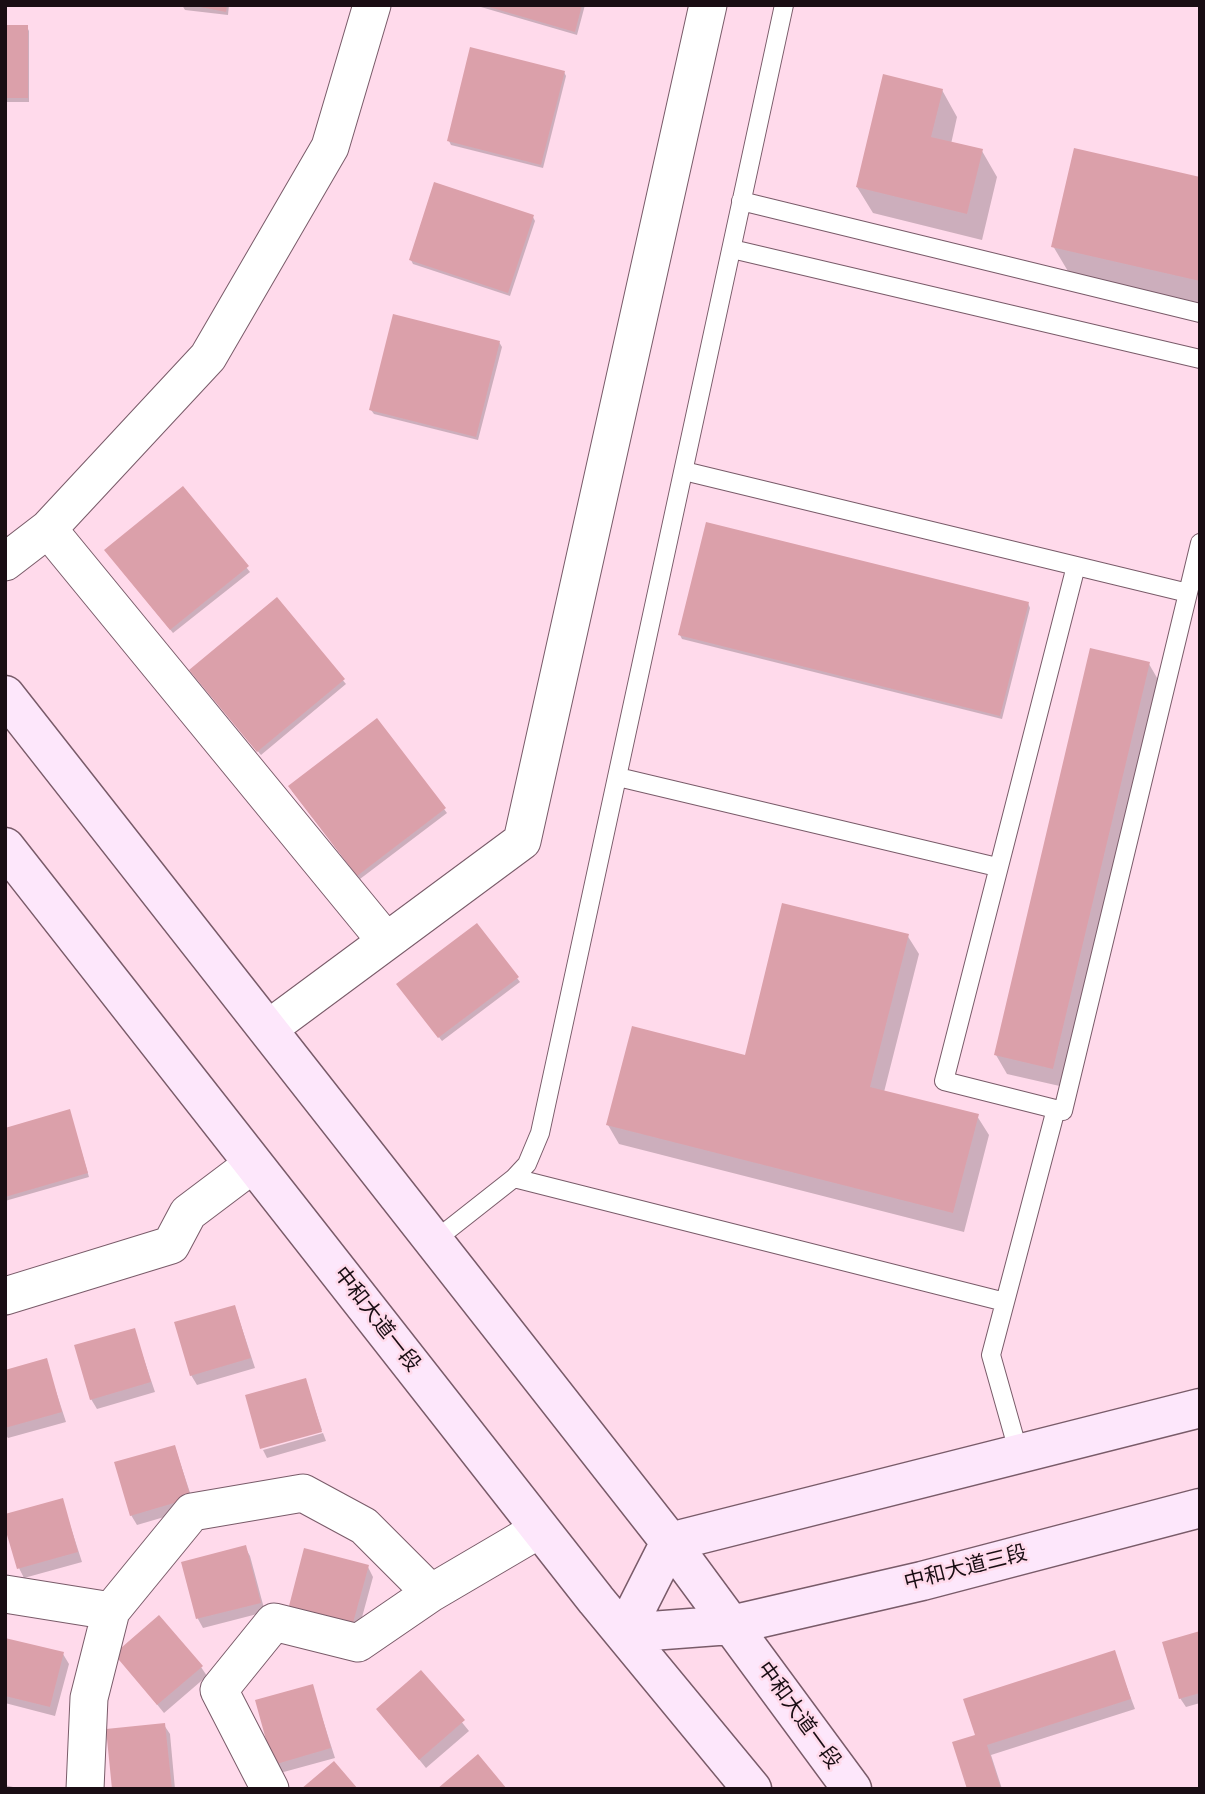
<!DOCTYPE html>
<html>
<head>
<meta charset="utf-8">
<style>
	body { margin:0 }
	#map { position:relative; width:1205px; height:1794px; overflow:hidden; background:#ffdaeb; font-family:"Titillium Web",sans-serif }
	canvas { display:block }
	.frame { position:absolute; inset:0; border:7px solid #190d13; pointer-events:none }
</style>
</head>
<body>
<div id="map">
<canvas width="1205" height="1794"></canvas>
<div class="frame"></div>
</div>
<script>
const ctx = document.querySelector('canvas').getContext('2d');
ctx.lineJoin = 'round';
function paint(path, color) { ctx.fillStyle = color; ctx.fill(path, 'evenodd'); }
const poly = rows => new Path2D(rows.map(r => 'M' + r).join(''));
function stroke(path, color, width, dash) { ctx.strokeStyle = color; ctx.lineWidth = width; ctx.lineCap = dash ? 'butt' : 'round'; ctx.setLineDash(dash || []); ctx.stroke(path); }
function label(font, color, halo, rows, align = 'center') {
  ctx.font = font + ' "Titillium Web","Noto Sans SC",sans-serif'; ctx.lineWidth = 5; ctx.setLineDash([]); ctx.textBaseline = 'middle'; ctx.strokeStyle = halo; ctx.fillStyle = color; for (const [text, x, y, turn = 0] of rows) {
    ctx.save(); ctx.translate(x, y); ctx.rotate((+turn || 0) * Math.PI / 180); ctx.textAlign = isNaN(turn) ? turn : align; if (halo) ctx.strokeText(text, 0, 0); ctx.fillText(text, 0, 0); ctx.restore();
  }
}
const shadow = poly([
	[182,5,229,5,228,15,185,10],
	[474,5,585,5,577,35],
	[5,27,27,27,29,31,29,102,5,102],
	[564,72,566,76,543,168,451,145,449,141],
	[942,90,957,117,951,144,982,151,997,177,982,240,873,213,857,187],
	[1200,179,1200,303,1069,273,1053,246],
	[533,217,535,221,510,296,413,264,411,260],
	[499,342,502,347,478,440,374,414,371,410],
	[183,488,250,572,173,633,109,555],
	[276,600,346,684,261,755,193,674],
	[1028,603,1030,608,1002,719,682,639,680,635],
	[1149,664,1160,683,1064,1087,1007,1074,996,1055],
	[377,720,447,813,360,879,292,791],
	[907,935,919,954,884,1092,977,1116,989,1135,964,1232,619,1144,608,1125,746,1057],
	[517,978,520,982,442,1041,401,988],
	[71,1116,89,1177,5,1201,5,1130],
	[235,1307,255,1368,197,1385,191,1375],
	[134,1330,155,1392,97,1409,91,1399],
	[46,1361,66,1422,8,1438,5,1434,5,1372],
	[305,1380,322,1430,261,1447],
	[323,1433,326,1441,267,1458,263,1450],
	[175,1447,195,1508,137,1525,131,1515],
	[62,1500,82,1562,24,1578,19,1568],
	[245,1547,250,1556,265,1612,203,1628,198,1619,183,1563],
	[368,1567,373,1577,358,1632,296,1616,291,1606],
	[1200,1633,1200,1703,1186,1707,1180,1698],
	[5,1639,63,1654,69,1664,55,1716,5,1703],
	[1114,1653,1135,1709,991,1755,1002,1789,969,1789,977,1736],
	[116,1654,201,1667,207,1676,164,1713],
	[421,1672,469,1731,426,1768,378,1709],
	[312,1686,335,1758,280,1773,274,1764],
	[164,1725,170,1734,175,1789,113,1789],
	[5,1785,21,1789,5,1789]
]);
const building = poly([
	[190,5,227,5,226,12],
	[482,5,582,5,575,32],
	[5,25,28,25,28,98,5,98],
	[470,47,565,71,541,165,447,141],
	[883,74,943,89,931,137,983,149,967,214,856,187],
	[1074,148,1200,177,1200,281,1051,247],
	[434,182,534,215,508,293,409,260],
	[393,314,500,341,476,437,369,410],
	[183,486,249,566,170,630,104,550],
	[706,522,1029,602,1000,716,678,635],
	[277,597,345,679,257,752,189,670],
	[1090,648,1150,662,1053,1069,994,1055],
	[377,718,446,808,357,876,288,786],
	[782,903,909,934,870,1087,979,1114,953,1213,606,1125,632,1026,745,1055],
	[477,923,519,977,438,1038,396,984],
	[70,1109,88,1173,5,1197,5,1128],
	[235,1305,251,1358,190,1376,174,1322],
	[135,1328,151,1382,90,1400,74,1345],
	[47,1358,62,1412,5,1428,5,1370],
	[306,1378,322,1432,260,1449,245,1395],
	[175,1445,191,1498,130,1516,114,1462],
	[63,1498,78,1552,17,1569,5,1528,5,1514],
	[246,1545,261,1603,196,1619,181,1562],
	[304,1548,369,1565,353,1623,289,1606],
	[159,1615,203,1666,157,1705,114,1654],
	[1200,1631,1200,1693,1179,1699,1162,1642],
	[5,1638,64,1652,50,1707,5,1696],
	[1115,1650,1131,1699,987,1745,1001,1789,967,1789,952,1742,975,1735,963,1699],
	[421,1670,465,1720,419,1760,376,1709],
	[313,1684,331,1748,273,1765,255,1700],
	[165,1723,172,1789,112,1789,106,1729],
	[478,1754,507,1789,437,1789],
	[334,1761,358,1789,301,1789]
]);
const service = poly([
	[741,201,1200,313],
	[732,249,1200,359],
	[684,471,1188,593],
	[1076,566,944,1081,1063,1111,1200,543],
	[618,777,997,867],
	[514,1178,1005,1302],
	[434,1241,514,1178,527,1164,540,1133,784,5],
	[1019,1454,991,1355,1056,1109]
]);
const minor = poly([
	[48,529,386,941],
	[5,562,48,529,208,357,330,147,372,5],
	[268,1029,522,841,708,5],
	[5,1296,171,1245,188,1213,253,1164],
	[5,1594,111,1611,192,1512,303,1493,364,1526,431,1593],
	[85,1789,89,1698,111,1611],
	[270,1789,219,1690,274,1622,358,1643,431,1593,540,1529]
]);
const secondary = poly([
	[5,695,670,1542,852,1789],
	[5,847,596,1600,752,1789],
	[624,1633,670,1542,1200,1408],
	[624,1633,731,1625,922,1581,1200,1508]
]);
const streetNames = [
	["中和大道一段",376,1320,52],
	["中和大道三段",966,1569,-14],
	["中和大道一段",798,1716,54]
];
paint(shadow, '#0003');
paint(building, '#dba0aa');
stroke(service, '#795b69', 20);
stroke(minor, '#795b69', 39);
stroke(secondary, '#795b69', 41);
stroke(service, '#fff', 18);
stroke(minor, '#fff', 37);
stroke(secondary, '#fde7fb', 38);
label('21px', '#190d13', '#ffdaeb', streetNames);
</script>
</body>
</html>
